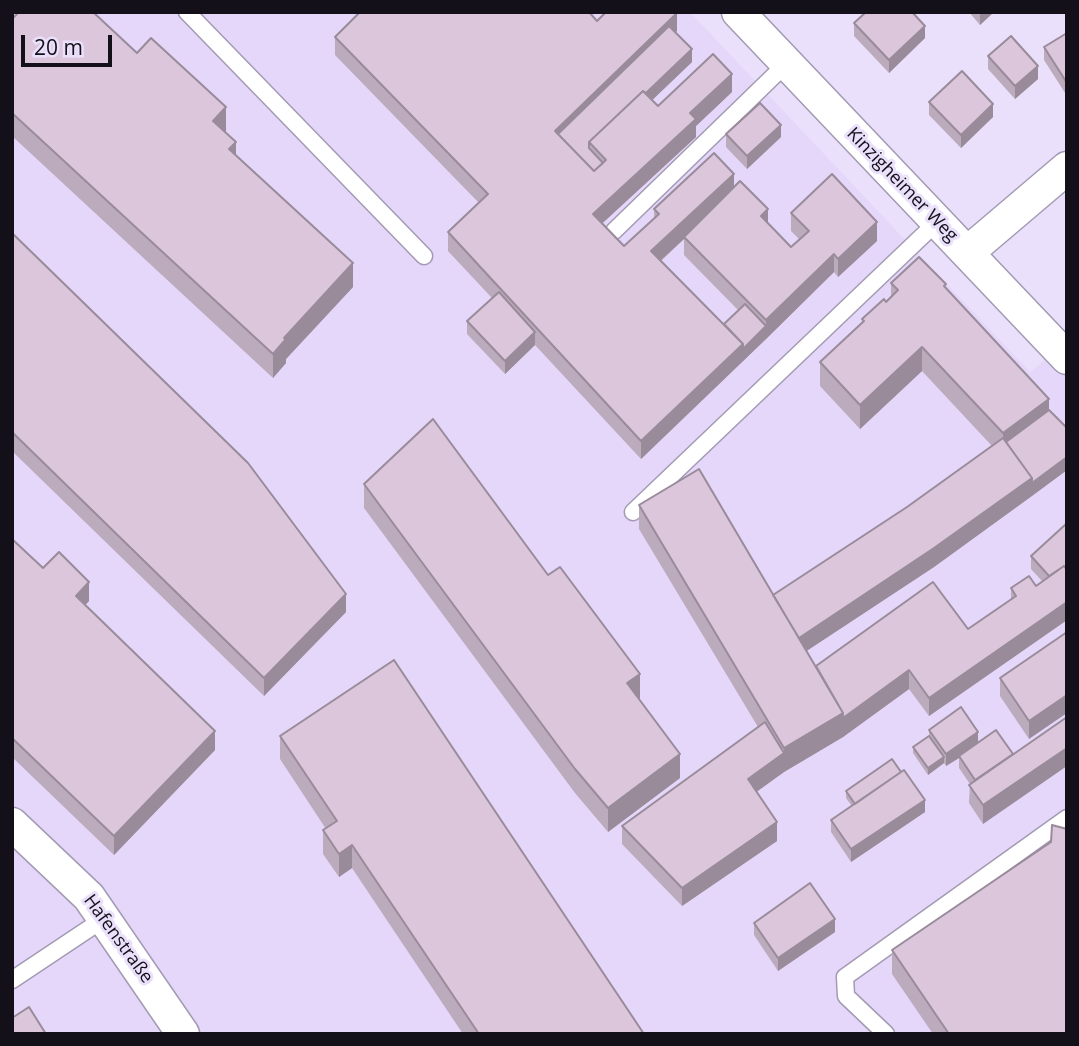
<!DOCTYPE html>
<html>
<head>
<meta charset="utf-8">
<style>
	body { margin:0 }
	#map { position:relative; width:1079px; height:1046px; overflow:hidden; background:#eae0fb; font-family:"Open Sans",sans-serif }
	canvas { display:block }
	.frame { position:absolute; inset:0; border:14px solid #141019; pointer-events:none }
	.scale { position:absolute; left:21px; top:35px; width:91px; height:32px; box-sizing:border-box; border:4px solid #141019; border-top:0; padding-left:9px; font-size:21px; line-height:24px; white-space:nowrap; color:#141019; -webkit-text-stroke:5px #eae0fb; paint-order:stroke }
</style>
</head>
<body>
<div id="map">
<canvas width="1079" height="1046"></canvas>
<div class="frame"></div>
<div class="scale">20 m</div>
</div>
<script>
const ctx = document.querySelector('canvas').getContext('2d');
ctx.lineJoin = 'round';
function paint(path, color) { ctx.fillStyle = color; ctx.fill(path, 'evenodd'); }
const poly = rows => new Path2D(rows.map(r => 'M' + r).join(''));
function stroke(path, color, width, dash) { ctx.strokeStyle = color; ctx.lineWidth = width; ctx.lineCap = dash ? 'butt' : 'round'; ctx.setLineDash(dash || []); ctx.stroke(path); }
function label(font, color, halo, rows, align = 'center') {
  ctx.font = font + ' "Open Sans",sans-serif'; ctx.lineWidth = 6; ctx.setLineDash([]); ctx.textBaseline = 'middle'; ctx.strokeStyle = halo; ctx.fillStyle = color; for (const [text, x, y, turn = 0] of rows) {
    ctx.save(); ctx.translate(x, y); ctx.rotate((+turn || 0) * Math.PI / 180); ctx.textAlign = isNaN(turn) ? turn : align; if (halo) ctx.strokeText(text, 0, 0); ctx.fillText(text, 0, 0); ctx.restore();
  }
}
const built = poly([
	[12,12,690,12,1030,372,1067,341,1067,1034,12,1034]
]);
const lane = poly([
	[187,12,424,256],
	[614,231,786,64],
	[633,512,937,222],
	[12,980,105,918],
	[886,1034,846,996,845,977,1067,818]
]);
const street = poly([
	[738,12,1067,358],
	[967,253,1067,168],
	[12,824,89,897,183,1034]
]);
const wall = poly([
	[969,12,994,12,980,25],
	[12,19,137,53,226,131,225,132,236,155,353,287,286,359,286,363,273,378,12,136],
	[597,21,677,31,675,33,692,62,652,100,658,106,732,92,696,126,696,137,602,223,624,246,654,219,654,209,734,188,791,247,799,239,791,231,791,213,877,241,838,277,834,272,766,339,641,459,535,345,505,374,467,334,467,321,492,298,448,251,448,232,479,203,335,55,335,37],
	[684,239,684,255,738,310,724,324,661,261],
	[854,23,925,38,889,73,854,36],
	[1067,33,1067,96,1044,60,1044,47],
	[988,56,1038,79,1015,99,988,69],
	[929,102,993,117,961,148,929,115],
	[726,134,781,137,747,169,726,147],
	[12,233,346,612,264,696,12,451],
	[891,283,946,289,1049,410,1067,428,1067,470,934,567,806,651,816,666,968,629,1011,600,1011,588,1036,586,1042,581,1031,569,1031,556,1066,524,1067,620,929,716,909,689,843,737,784,772,756,792,777,841,682,906,622,844,622,826,758,727,639,529,639,505,773,595,907,507,992,446,922,371,860,429,820,386,820,362,862,323,862,319,891,297],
	[364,484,640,698,639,699,680,778,608,832,575,793,364,508],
	[12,539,43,568,89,601,85,605,215,750,114,855,12,757],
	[1067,632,1029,739,1000,696,1000,678],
	[929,730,978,742,996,730,983,824,969,803,970,784,959,768,959,758,946,766,944,763,928,775,913,753,913,747,929,736],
	[280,736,644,1034,463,1034,352,868,339,877,323,854,323,830,326,829,280,759],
	[846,791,925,812,851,862,831,832,831,820,852,806,846,798],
	[1051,842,1067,1034,933,1034,892,974,892,950],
	[754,923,835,932,778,971,754,935]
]);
const shadedWall = poly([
	[980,12,994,12,980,25],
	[677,13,677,31,562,143,555,131],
	[925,26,925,38,889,73,889,60],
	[692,49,692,62,598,152,592,145],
	[1038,66,1038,79,1015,99,1015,86],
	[732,74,732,92,696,126,696,137,593,232,593,214,690,113],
	[993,104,993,117,961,148,961,135],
	[226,107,226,131,213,144,213,121],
	[781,125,781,137,747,169,747,156],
	[236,142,236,166,229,149],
	[734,174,734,192,684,237,684,239,651,269,651,251],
	[768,209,768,228,761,216],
	[877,222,877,241,838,277,838,259],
	[834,254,834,272,766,339,641,459,641,441,743,344,766,326,766,320],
	[353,263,353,287,286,359,286,363,273,378,273,354,284,338],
	[535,332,535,345,505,374,505,361],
	[922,347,922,371,860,429,860,405],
	[1049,399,1049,423,1003,444,1003,433],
	[1067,457,1067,470,1032,496,1032,483],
	[1032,478,1032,496,934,567,796,658,796,639],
	[89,582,89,601,76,615,76,596],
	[346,594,346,612,264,696,264,678],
	[1067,602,1067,620,929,716,929,698],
	[909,670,909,689,843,737,784,772,748,798,748,779,784,753,784,748],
	[640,674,640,698,627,707,627,683],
	[1067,695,1067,713,1029,739,1029,721],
	[215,731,215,750,114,855,114,836],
	[978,732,978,744,959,756,959,758,946,766,946,754],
	[1067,748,1067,766,983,824,983,805],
	[680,754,680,778,608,832,608,808],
	[944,757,944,763,928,775,928,768],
	[925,800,925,812,851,862,851,849],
	[777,822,777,841,682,906,682,888],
	[352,845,352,868,339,877,339,854],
	[835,919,835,932,778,971,778,958]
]);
const building = poly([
	[19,12,93,12,137,53,151,38,226,107,213,121,236,142,229,149,353,263,284,338,286,339,273,354,12,113,12,19,19,12],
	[360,12,589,12,597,21,606,12,676,12,677,13,555,131,594,171,606,160,589,142,643,91,658,106,713,54,732,74,690,113,696,119,593,214,624,246,659,214,654,209,714,153,734,174,651,251,743,344,641,441,448,232,488,194,335,37,360,12],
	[866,12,912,12,925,26,889,60,854,23,866,12],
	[669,26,692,49,646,93,643,91,589,142,589,148,603,163,594,171,558,134,669,26],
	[1067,33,1067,83,1044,47,1067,33],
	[1011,36,1038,66,1015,86,988,56,1011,36],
	[962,71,993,104,961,135,929,102,962,71],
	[760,103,781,125,747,156,726,134,760,103],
	[832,174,877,222,838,259,834,254,766,320,684,237,740,181,768,209,761,216,791,247,809,231,791,213,832,174],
	[12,233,248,463,346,594,264,678,12,432,12,233],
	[919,257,946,284,944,286,1049,399,1003,433,922,347,860,405,820,362,864,321,862,319,884,299,886,302,898,290,891,283,919,257],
	[499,292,535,332,505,361,467,321,499,292],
	[745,304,766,326,743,349,743,344,724,324,745,304],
	[1049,410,1067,428,1067,457,1032,483,1032,478,1006,442,1049,410],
	[433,419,548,575,560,567,640,674,627,683,680,754,608,808,575,769,364,484,433,419],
	[1003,438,1032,478,934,548,799,638,773,595,907,507,1003,438],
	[699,469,843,713,784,748,639,505,699,469],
	[1066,524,1067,570,1064,566,1049,576,1031,556,1066,524],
	[12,539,43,568,59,552,89,582,76,596,215,731,114,836,12,738,12,539],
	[1064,566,1067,570,1067,602,929,698,909,670,843,718,843,713,816,666,933,582,968,629,1016,596,1011,588,1029,576,1036,586,1064,566],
	[1067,632,1067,695,1029,721,1000,678,1067,632],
	[394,660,644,1034,479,1034,352,845,339,854,323,830,337,821,280,736,394,660],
	[961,707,978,732,946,754,929,730,961,707],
	[1067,717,1067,748,983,805,969,785,1067,717],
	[765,722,784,753,748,779,777,822,682,888,622,826,765,722],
	[996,730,1013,754,975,780,959,756,996,730],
	[929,736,944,757,928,768,913,747,929,736],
	[892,759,901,772,855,804,846,791,892,759],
	[904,770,925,800,851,849,831,820,904,770],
	[1052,825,1067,829,1067,1034,949,1034,892,950,1051,842,1052,825],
	[810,883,835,919,778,958,754,923,810,883],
	[29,1007,46,1034,12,1034,12,1018,29,1007]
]);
const streetNames = [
	["Kinzigheimer Weg",902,185,46],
	["Hafenstraße",118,939,54]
];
paint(built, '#e5d7fa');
stroke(lane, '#a39ab3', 19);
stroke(street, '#a39ab3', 35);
stroke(lane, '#fff', 16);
stroke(street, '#fff', 32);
paint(wall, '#bcaabd');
paint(shadedWall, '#998b9a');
paint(building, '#dbc6dc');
stroke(building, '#998b9a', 2);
label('18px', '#141019', '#eae0fb', streetNames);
</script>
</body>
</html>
